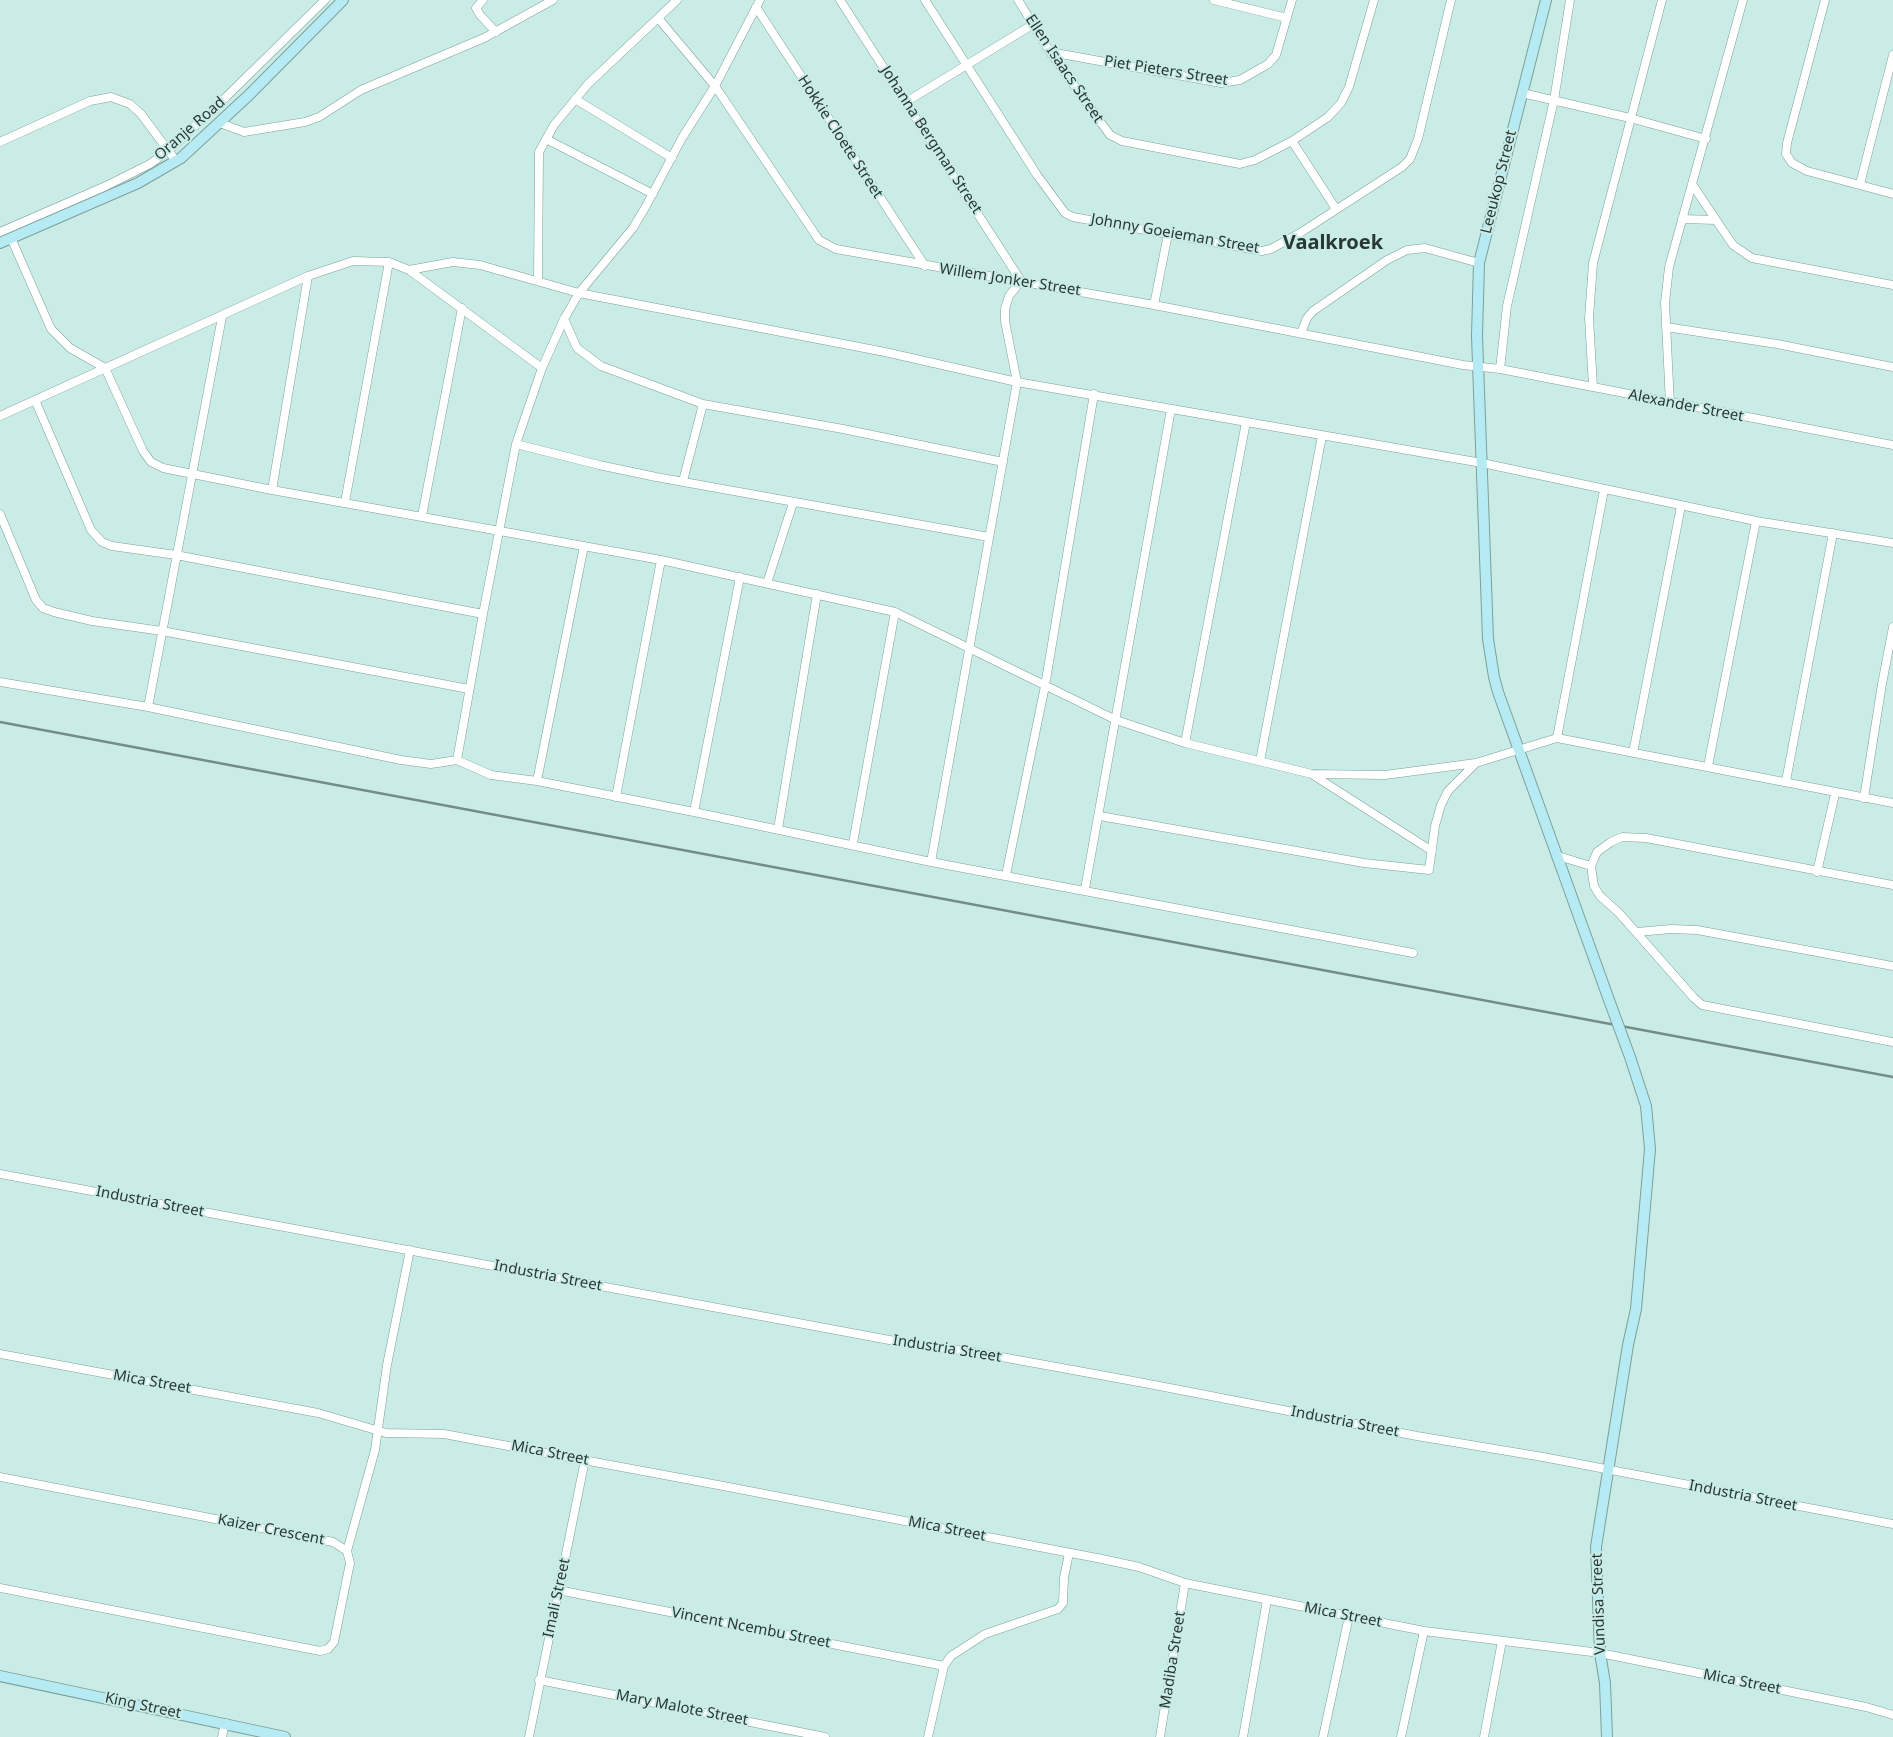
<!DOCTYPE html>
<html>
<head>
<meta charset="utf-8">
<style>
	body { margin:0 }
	canvas { display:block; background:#c9ece6 }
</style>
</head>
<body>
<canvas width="1893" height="1737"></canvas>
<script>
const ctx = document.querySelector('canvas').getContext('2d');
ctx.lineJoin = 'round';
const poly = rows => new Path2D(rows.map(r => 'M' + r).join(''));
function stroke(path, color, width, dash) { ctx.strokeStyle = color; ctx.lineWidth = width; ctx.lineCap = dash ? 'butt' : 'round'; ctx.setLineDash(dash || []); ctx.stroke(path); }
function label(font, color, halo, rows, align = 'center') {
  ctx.font = font + ' "Noto Sans",sans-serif'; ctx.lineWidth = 4; ctx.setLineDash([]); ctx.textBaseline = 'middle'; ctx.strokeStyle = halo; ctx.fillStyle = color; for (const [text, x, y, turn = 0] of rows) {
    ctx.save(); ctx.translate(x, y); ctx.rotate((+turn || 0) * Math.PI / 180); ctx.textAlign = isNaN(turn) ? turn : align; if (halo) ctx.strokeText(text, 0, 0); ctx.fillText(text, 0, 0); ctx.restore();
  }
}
const street = poly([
	[483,0,476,8,480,15,496,32],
	[840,0,1021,281,1009,296,1005,309,1005,321,1017,382,931,862,1413,953],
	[925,0,1037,175,1065,213,1073,217,1262,251,1271,249,1300,233,1402,167,1410,159,1418,139,1451,0],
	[1018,0,1050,52,1110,135,1122,141,1240,164,1255,160,1292,141,1328,117,1341,103,1349,87,1374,0],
	[1214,0,1287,18],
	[1825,0,1787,143,1786,154,1792,163,1807,171,1893,194],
	[756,7,925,266],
	[658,18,715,86,819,240,836,249,1154,305,1463,365,1500,369,1893,445],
	[1050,52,1221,83,1240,80,1268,64,1276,55,1292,0],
	[1522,93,1630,118,1706,139],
	[575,99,672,158],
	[906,102,1032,25],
	[220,123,244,132,305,122,319,117,361,90,484,38,553,0],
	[546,139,653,194],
	[1292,141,1336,209],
	[0,142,90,101,111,97,130,104,141,114,176,161],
	[1860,184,1893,55],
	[1682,219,1716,220,1692,184],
	[1716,220,1733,245,1752,258,1893,285],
	[0,232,106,186,150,164,168,151,226,97,325,0],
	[11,238,51,329,70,348,105,368,143,451,151,462,163,468,272,490,661,560,895,612,1116,720,1185,743,1312,774,1385,775,1476,763,1557,738,1893,803],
	[409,270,453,262,480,265,579,293,885,352,1017,382,1482,463,1756,521,1893,543],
	[538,281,539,152,554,125,588,84,677,0],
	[1154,305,1168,234],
	[564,319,577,348,601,366,703,404],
	[1666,327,1777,344,1893,367],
	[1301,333,1307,318,1313,311,1387,260,1407,250,1425,248,1479,263],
	[1500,369,1507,306,1554,100,1570,0],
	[1593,387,1589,318,1593,263,1662,0],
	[35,400,91,530,102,542,112,546,176,555,483,614],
	[1670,404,1665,303,1669,267,1743,0],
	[0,416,308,276,353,261,389,262,409,270,542,368],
	[516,444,599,465,656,477,989,537],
	[683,481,703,404,843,429,1003,462],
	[272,490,308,276],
	[345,502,389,262],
	[0,514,36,600,43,608,54,612,92,621,162,631,469,689],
	[422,516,462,308],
	[767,583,793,503],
	[0,682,148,707,401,760,431,764,457,760,491,775,537,781,694,812,931,862],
	[148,707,222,317],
	[1557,738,1604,490],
	[1185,743,1246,422],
	[1633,753,1681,506],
	[457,760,483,614,516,444,542,368,564,319,579,293,633,228,646,206,682,138,715,86,760,0],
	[1260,761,1322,436],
	[1708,766,1756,521],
	[1313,775,1432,851],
	[537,781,584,546],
	[1786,781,1833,533],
	[616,797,661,560],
	[1864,798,1882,684,1893,627],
	[694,812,740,577],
	[1100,816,1364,863,1429,870,1435,826,1441,805,1448,791,1476,763],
	[778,829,817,594],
	[853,843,895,612],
	[1558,856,1591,866,1594,886,1600,896,1619,913,1694,998,1702,1005,1893,1042],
	[1591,866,1597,852,1611,842,1622,837,1646,838,1893,885],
	[1817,872,1835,794],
	[1006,875,1045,686,1094,394],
	[1085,889,1171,409],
	[1637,932,1671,929,1697,930,1893,966],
	[0,1174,900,1342,974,1352,1144,1383,1417,1436,1543,1457,1893,1524],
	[0,1354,318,1413,386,1433,444,1434,718,1485,1102,1559,1139,1567,1185,1583,1424,1631,1600,1653,1866,1707,1893,1715],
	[0,1477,333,1542,347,1551,350,1563,334,1642,328,1649,320,1651,0,1588],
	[347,1551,375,1450,387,1365,410,1250],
	[558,1590,944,1666],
	[539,1680,825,1737],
	[222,1737,225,1723],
	[529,1737,585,1460,590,1461],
	[928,1737,944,1666,951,1656,985,1634,1058,1609,1063,1603,1064,1578,1069,1553],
	[1160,1737,1185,1583],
	[1243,1737,1267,1600],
	[1323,1737,1349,1616],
	[1401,1737,1424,1631],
	[1484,1737,1502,1641]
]);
const secondary = poly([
	[1546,0,1479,263,1477,336,1488,639,1494,677,1498,692,1609,1000],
	[0,243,138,183,181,158,249,95,343,0],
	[0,1676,285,1737],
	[1607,1737,1605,1683,1600,1653,1596,1547,1628,1345,1636,1309,1650,1149,1646,1106,1630,1057]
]);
const rail = poly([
	[0,722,1893,1077]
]);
const secondaryBridge = poly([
	[1609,1000,1630,1057]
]);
const streetNames = [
	["Ellen Isaacs Street",1064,69,56],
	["Piet Pieters Street",1166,71,9],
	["Oranje Road",190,129,-41],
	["Hokkie Cloete Street",840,137,57],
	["Johanna Bergman Street",931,140,57],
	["Leeukop Street",1499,182,-76],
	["Johnny Goeieman Street",1175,234,10],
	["Willem Jonker Street",1010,280,9],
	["Alexander Street",1686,406,11],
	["Industria Street",150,1202,11],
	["Industria Street",548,1276,11],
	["Industria Street",947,1349,9],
	["Mica Street",152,1382,10],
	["Industria Street",1345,1422,11],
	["Mica Street",550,1453,11],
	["Industria Street",1743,1496,11],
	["Mica Street",947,1529,11],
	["Kaizer Crescent",271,1530,11],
	["Imali Street",557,1598,-78],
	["Vundisa Street",1599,1604,-92],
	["Mica Street",1343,1615,11],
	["Vincent Ncembu Street",751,1628,11],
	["Madiba Street",1173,1660,-81],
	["Mica Street",1742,1682,11],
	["King Street",143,1706,12],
	["Mary Malote Street",682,1708,11]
];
const districtNames = [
	["Vaalkroek",1333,243]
];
stroke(street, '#7e9f99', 9);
stroke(secondary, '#7e9f99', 12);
stroke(street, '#fff', 8);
stroke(secondary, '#b6ebf4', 10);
stroke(rail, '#748c88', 2.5);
stroke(secondaryBridge, '#7e9f99', 12, []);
stroke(secondaryBridge, '#b6ebf4', 10);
label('15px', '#2a3835', '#c9ece6', streetNames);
label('bold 20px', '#2a3835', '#c9ece6', districtNames);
</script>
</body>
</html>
